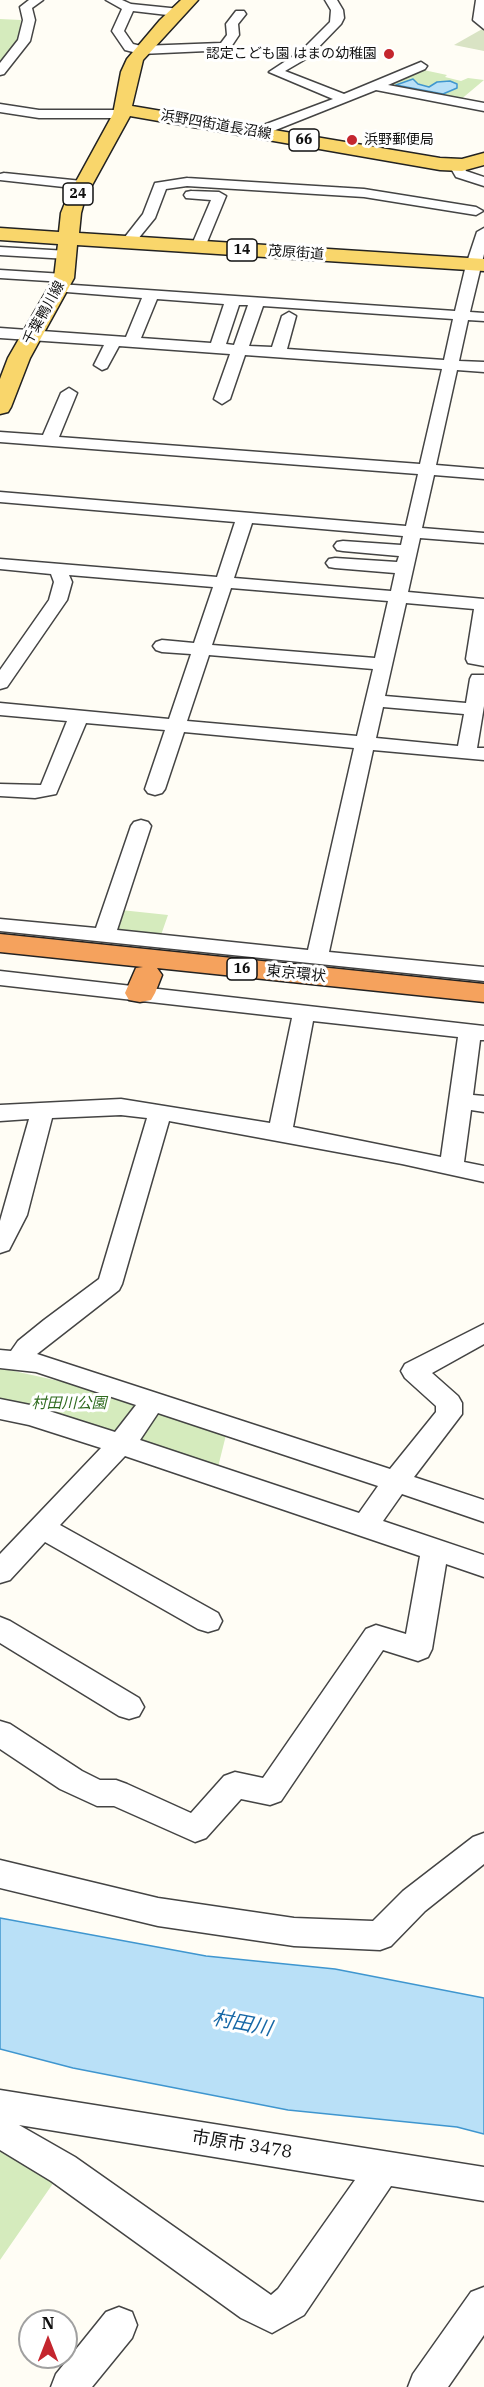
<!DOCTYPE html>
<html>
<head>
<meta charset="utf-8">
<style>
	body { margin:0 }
	#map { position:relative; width:484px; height:2387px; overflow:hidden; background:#fffdf5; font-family:"IBM Plex Serif",serif }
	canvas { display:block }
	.north { position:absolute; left:18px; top:2309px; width:60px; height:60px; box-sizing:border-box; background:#fff; border:2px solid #a0a0a0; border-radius:50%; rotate:0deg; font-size:16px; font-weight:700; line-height:24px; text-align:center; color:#111 }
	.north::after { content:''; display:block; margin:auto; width:21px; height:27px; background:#c4262e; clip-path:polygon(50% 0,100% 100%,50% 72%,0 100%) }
</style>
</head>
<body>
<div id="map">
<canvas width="484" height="2387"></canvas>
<div class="north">N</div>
</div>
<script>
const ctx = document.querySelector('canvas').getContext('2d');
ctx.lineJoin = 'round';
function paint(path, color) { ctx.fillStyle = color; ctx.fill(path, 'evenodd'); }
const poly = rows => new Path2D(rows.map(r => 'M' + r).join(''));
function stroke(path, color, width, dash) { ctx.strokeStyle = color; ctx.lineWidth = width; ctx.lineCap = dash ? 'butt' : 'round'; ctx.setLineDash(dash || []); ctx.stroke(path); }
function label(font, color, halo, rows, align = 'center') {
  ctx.font = font + ' "IBM Plex Serif","Noto Sans JP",serif'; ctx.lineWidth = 6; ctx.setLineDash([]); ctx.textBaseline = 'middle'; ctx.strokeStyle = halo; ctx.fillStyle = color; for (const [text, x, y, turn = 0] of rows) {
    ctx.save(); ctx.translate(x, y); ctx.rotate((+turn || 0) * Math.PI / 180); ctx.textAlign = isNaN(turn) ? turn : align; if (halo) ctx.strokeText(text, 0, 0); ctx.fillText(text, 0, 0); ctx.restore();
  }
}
const green = poly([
	[0,19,21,20,18,41,0,62],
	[419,69,447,75,445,77,461,81,468,78,484,80,459,101,381,86],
	[121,910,168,915,161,935,114,930],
	[0,1368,73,1384,226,1435,217,1471,0,1401],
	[0,2132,63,2169,0,2260]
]);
const cemetery = poly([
	[484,28,484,51,454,45]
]);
const water = poly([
	[413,79,418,84,429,87,437,82,450,81,457,84,457,88,443,94,396,85,413,79],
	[0,1918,206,1956,335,1969,484,1998,484,2134,457,2127,288,2110,73,2068,0,2049,0,1918]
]);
const street = poly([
	[29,0,43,0,32,8,35,20,30,41,4,74,0,75,0,63,18,40,23,20,20,7,29,0],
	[106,0,122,0,131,4,180,9,180,15,176,16,133,11,124,31,133,44,141,46,221,43,227,35,226,24,236,11,244,11,246,14,238,24,239,35,229,50,141,54,125,50,112,31,122,9,106,0],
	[325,0,337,0,343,10,344,18,341,24,309,57,285,71,344,94,421,62,427,66,425,69,388,85,484,103,484,111,376,90,263,135,253,135,251,132,253,129,333,99,269,72,301,51,330,22,331,10,325,0],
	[476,0,484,0,484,29,473,20,476,0],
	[0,104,39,110,122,110,128,114,122,118,39,118,0,112,0,104],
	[456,161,461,162,466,171,484,177,484,186,456,177,449,165,456,161],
	[4,173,82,181,89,185,82,189,0,180,0,174,4,173],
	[187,178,364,189,476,207,483,211,476,215,364,197,187,186,166,189,155,218,133,245,123,245,121,242,143,214,155,183,187,178],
	[191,191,219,192,226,196,205,247,198,251,191,247,211,200,186,198,184,195,186,192,191,191],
	[484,228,484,254,470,312,484,313,484,321,468,320,459,361,484,362,484,372,457,370,436,465,484,469,484,479,434,475,422,528,484,533,484,543,420,538,408,592,484,599,484,666,468,663,466,659,474,609,406,603,385,696,466,703,470,679,472,675,484,675,484,706,477,748,484,748,484,760,373,750,329,952,484,967,484,981,0,931,0,919,96,928,131,826,134,822,141,820,148,822,151,826,117,930,308,950,354,748,184,732,165,789,162,793,155,795,148,793,145,789,165,730,86,723,56,794,35,798,0,796,0,784,41,785,67,721,0,715,0,703,169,719,191,654,162,652,156,650,153,646,156,642,162,640,194,643,213,587,69,575,72,582,67,600,7,687,0,689,0,670,49,600,54,582,51,574,0,569,0,559,217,577,235,522,0,502,0,492,406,526,418,474,0,442,0,432,43,435,61,393,69,388,77,393,59,437,420,464,442,369,245,355,230,399,222,404,214,399,230,354,119,346,107,368,102,370,94,365,104,345,0,338,0,328,126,337,142,298,54,291,52,288,54,285,59,284,455,311,466,265,477,232,484,228],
	[157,299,224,304,211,343,141,338,157,299],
	[239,305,248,305,234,345,226,344,239,305],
	[263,306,453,319,444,360,287,349,296,316,289,312,282,316,272,347,249,346,263,306],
	[252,523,403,536,401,545,343,541,337,542,334,546,337,550,343,551,399,556,397,562,335,558,329,559,326,563,329,567,335,568,395,573,391,591,234,578,252,523],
	[231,588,388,601,375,658,212,645,231,588],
	[209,655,373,669,357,736,187,721,209,655],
	[383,707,464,714,458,746,376,738,383,707],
	[0,247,68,251,75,255,68,259,0,255,0,247],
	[0,270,64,274,71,278,64,282,0,278,0,270],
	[0,971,484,1026,484,1040,480,1040,473,1095,484,1096,484,1112,471,1110,464,1162,484,1166,484,1182,402,1164,169,1121,122,1284,119,1290,37,1354,390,1469,436,1412,436,1406,405,1378,401,1371,405,1364,484,1324,484,1344,432,1373,458,1396,462,1403,462,1414,414,1477,484,1500,484,1522,402,1494,383,1521,484,1555,484,1577,446,1564,432,1649,428,1657,418,1661,383,1650,281,1801,270,1805,241,1799,206,1838,195,1842,114,1806,97,1806,60,1789,0,1749,0,1721,10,1724,82,1771,100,1780,116,1780,127,1784,191,1813,224,1776,235,1772,263,1778,366,1629,376,1625,406,1634,420,1556,125,1456,60,1525,218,1613,222,1621,218,1629,208,1632,198,1629,45,1542,10,1580,0,1583,0,1554,101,1448,29,1425,0,1419,0,1399,30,1405,115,1432,136,1405,36,1372,0,1368,0,1350,11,1351,18,1341,44,1320,99,1279,147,1118,121,1115,52,1118,27,1215,9,1250,0,1253,0,1221,29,1119,0,1121,0,1105,121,1099,270,1123,292,1018,0,985,0,971],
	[313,1021,458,1037,441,1157,293,1127,313,1021],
	[158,1413,378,1486,359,1513,140,1440,158,1413],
	[0,1617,10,1621,139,1698,144,1707,139,1716,129,1719,119,1716,0,1643,0,1617],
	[484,1833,484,1864,425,1911,391,1946,380,1950,294,1946,158,1926,0,1888,0,1860,158,1898,294,1918,373,1921,403,1891,473,1837,484,1833],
	[0,2090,484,2167,484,2201,391,2186,304,2315,272,2333,241,2318,51,2181,0,2150,0,2090],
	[19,2125,355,2180,278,2289,271,2295,75,2157,19,2125],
	[484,2287,484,2335,448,2387,408,2387,413,2374,471,2292,484,2287],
	[119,2307,132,2312,137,2325,132,2338,92,2387,51,2387,56,2374,106,2312,119,2307]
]);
const primary = poly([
	[181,0,198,0,143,60,132,106,440,158,462,159,484,153,484,165,462,171,440,170,130,116,85,198,81,213,79,233,484,259,484,271,77,245,74,278,30,358,11,407,8,412,0,414,0,379,8,358,54,278,58,244,0,240,0,228,59,232,61,213,67,198,113,114,121,72,127,59,160,20,181,0]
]);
const highway = poly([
	[0,934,484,984,484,1002,157,968,162,975,155,993,151,1000,140,1002,129,1000,125,993,136,968,143,967,0,952,0,934]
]);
const markers = [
	[389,54,6,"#c4262e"],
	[352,140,6,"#c4262e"]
];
const farPoinames = [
	["認定こども園 はまの幼稚園",377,54],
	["浜野郵便局",364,140,"left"]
];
const farStreetnames = [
	["浜野四街道長沼線",216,125,10],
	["茂原街道",296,253,4],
	["千葉鴨川線",44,313,-61]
];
const shields = [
	[304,140,30],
	[78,194,30],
	[242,250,30],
	[242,969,30]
];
const shieldNames = [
	["66",304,140],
	["24",78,194],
	["14",242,250],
	["16",242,969]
];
const streetNames = [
	["東京環状",296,974,6]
];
const parkNames = [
	["村田川公園",69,1404]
];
const nearStreetnames = [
	["市原市 3478",242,2145,9]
];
const nearWaternames = [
	["村田川",242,2024,11]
];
paint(green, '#d5ebbd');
paint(cemetery, '#d9e3c4');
paint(water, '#b9e0f7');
stroke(water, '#3f96cf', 1.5);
stroke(street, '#444', 3);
stroke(primary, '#222', 3);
stroke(highway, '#222', 3);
paint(street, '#fff');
paint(primary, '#f9d66b');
paint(highway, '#f5a25d');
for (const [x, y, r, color] of markers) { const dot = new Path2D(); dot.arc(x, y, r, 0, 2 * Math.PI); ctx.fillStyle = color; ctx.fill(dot); stroke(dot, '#fff', 2); }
label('14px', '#111', '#fff', farPoinames, 'right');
label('14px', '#111', '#fff', farStreetnames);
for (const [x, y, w] of shields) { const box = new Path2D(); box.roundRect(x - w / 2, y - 11, w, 22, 4.5); ctx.fillStyle = '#fff'; ctx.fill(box); stroke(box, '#111', 1.5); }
label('bold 14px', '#111', null, shieldNames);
label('15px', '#111', '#fff', streetNames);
label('italic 15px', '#2f6b1f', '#fff', parkNames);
label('18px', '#111', '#fff', nearStreetnames);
label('italic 20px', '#1768a6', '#fff', nearWaternames);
</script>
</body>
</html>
